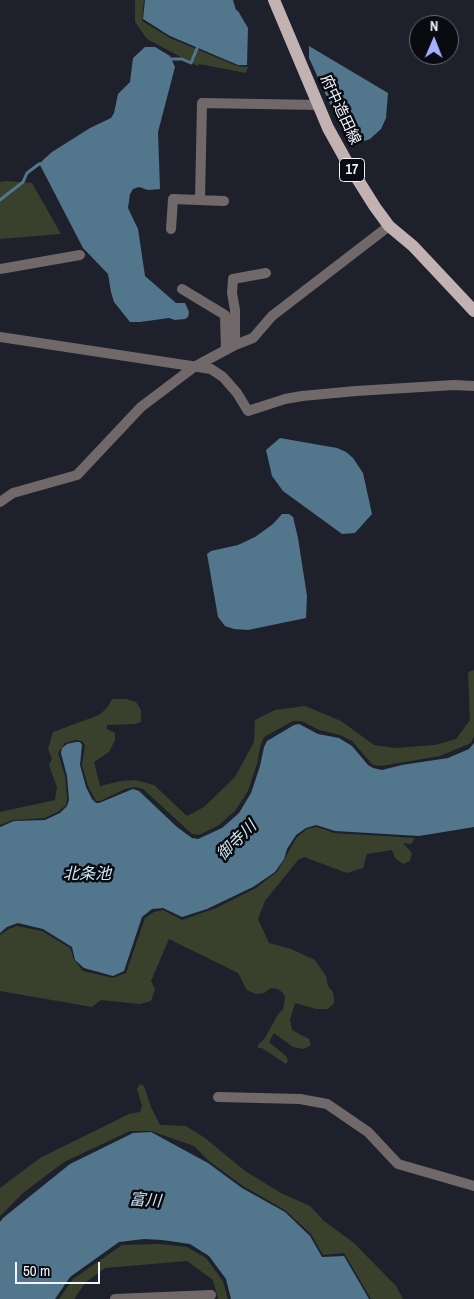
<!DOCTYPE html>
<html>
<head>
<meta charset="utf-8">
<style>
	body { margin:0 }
	#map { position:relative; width:474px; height:1299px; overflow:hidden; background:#1e212c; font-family:"Archivo Narrow",sans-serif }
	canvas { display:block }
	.north { position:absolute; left:409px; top:15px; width:50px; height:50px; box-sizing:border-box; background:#090b10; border:1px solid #66686f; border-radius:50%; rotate:1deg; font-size:14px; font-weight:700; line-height:20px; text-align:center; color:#f2f4fd }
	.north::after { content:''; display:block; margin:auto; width:18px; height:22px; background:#a5b1fc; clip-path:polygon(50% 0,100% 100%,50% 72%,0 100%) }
	.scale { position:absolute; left:15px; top:1262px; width:85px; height:22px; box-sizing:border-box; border:2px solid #f2f4fd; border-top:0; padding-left:6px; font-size:15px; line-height:18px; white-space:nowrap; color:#f2f4fd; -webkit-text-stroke:4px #090b10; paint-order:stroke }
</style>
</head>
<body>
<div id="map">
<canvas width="474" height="1299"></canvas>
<div class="north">N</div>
<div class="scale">50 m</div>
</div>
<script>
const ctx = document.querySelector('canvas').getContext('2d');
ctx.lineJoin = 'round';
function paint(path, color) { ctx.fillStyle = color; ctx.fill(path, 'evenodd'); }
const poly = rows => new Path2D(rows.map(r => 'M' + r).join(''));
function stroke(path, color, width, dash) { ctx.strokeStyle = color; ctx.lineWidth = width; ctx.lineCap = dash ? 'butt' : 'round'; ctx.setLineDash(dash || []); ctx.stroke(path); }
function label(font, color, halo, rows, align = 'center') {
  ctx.font = font + ' "Archivo Narrow","Noto Sans JP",sans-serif'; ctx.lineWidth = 5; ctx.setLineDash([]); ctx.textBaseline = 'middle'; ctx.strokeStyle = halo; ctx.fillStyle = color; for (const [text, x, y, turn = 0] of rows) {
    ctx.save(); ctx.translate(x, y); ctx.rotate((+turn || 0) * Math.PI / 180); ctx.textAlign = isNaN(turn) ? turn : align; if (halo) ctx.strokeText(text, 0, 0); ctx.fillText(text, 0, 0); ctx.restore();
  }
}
const green = poly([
	[135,0,144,0,142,21,170,38,237,66,248,67,246,73,199,64,198,66,147,39,135,22],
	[6,181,32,183,61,234,0,239,0,182],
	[474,670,474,736,471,743,440,756,381,766,373,765,352,741,340,735,319,730,302,721,293,721,264,737,260,747,257,764,248,791,235,811,219,825,199,835,192,834,143,789,135,787,125,789,100,801,96,801,88,786,82,765,85,745,82,741,75,740,65,743,58,753,65,776,67,798,66,805,59,811,45,818,13,820,0,825,0,812,55,800,57,787,49,765,52,759,48,749,53,732,99,715,107,708,112,699,127,699,136,702,141,710,141,722,135,724,107,725,107,729,115,733,115,740,109,752,94,762,100,786,121,781,136,780,154,785,187,816,204,807,235,777,254,742,255,720,275,710,305,706,341,721,374,745,395,748,435,745,456,739,470,720,468,672],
	[317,827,334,833,415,838,411,844,403,843,412,853,410,861,403,864,395,858,392,850,367,854,363,868,347,873,304,857,298,860,265,901,258,919,269,943,291,949,315,960,326,976,328,986,333,992,334,998,334,1003,328,1009,316,1009,295,1003,290,1020,292,1030,309,1039,311,1045,304,1049,293,1047,274,1033,269,1042,286,1056,288,1061,286,1064,262,1048,258,1048,258,1045,265,1038,277,1016,283,1009,285,999,284,994,278,989,271,988,264,993,256,994,247,990,238,973,169,939,151,981,155,989,151,1001,140,1004,101,1000,92,1007,0,991,0,935,9,929,17,926,42,931,70,948,74,960,83,971,113,978,126,973,145,918,154,912,163,910,182,920,216,908,256,888,277,872,297,837,307,829],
	[140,1084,144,1086,151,1107,160,1125,186,1126,205,1138,245,1171,281,1193,310,1206,324,1221,354,1243,396,1286,403,1299,371,1299,344,1253,323,1255,311,1234,285,1210,243,1186,209,1161,194,1146,151,1131,130,1131,64,1162,23,1193,0,1216,0,1188,40,1158,129,1114,140,1112,142,1106,137,1089],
	[160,1244,187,1247,206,1258,223,1281,228,1299,218,1299,213,1280,187,1261,105,1268,86,1282,74,1299,59,1299,73,1279,122,1245]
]);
const water = poly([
	[145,0,233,0,236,10,238,11,248,28,247,65,238,65,170,36,143,19],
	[309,46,388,93,386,118,381,129,370,139,362,142,347,141,309,58],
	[145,47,155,47,170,56,175,67,158,132,160,189,148,190,139,187,133,189,130,194,128,208,138,229,145,276,176,303,185,303,189,312,188,317,185,319,175,320,169,318,140,322,130,322,114,302,111,292,108,274,83,248,40,165,43,160,52,152,90,128,111,118,114,113,118,94,130,82,133,58],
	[280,438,337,448,346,452,353,458,363,473,372,514,355,533,342,534,283,491,272,476,266,450],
	[282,514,289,514,293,517,298,538,307,596,306,618,248,630,234,629,225,626,218,617,207,554,211,551,238,545,255,537,273,524],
	[299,724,318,734,339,738,352,746,368,765,373,768,382,770,402,765,448,758,469,749,474,743,474,827,419,836,335,831,316,825,306,828,296,835,287,849,284,859,275,872,253,887,207,909,182,917,163,908,152,909,142,917,124,971,113,976,84,968,75,960,72,947,43,929,18,923,7,927,0,933,0,827,14,821,45,820,60,813,67,806,69,800,67,776,61,753,62,748,67,744,76,742,80,742,82,745,80,765,86,787,92,799,96,803,99,803,128,791,133,789,139,791,177,827,192,838,198,839,222,828,239,813,251,793,260,766,264,747,267,741,294,725],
	[151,1132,208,1163,242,1188,285,1212,310,1236,322,1257,344,1256,369,1299,231,1299,226,1279,209,1256,190,1244,162,1240,144,1239,119,1242,70,1277,55,1299,0,1299,0,1222,3,1218,70,1164,133,1133]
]);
const stream = poly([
	[170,59,182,59,191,63,198,46],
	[0,200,23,182,27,173,39,164,44,163]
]);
const minor = poly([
	[200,200,202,103,318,105],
	[171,229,173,199,224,201],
	[0,269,80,255],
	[182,289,225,315,226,350],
	[0,337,211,369,223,377,237,393,248,411,285,399,302,396,356,391,454,385,474,386],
	[235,345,235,310,232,293,233,279,266,273],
	[0,502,13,493,77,475,141,407,194,367,235,345,253,338,272,316,389,226],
	[218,1097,300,1099,327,1104,368,1132,398,1164,474,1186],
	[115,1299,211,1295]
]);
const primary = poly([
	[274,0,328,128,348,164,375,207,389,226,413,246,474,311]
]);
const shields = [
	[352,170,25]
];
const shieldNames = [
	["17",352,170]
];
const streetNames = [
	["府中造田線",340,110,65]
];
const waterNames = [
	["御寺川",237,841,-45],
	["北条池",87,875],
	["富川",145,1201,4]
];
paint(green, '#39412c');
paint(water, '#52768b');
stroke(stream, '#52768b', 3);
stroke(minor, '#716969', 10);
stroke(primary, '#c3b2b2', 12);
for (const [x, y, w] of shields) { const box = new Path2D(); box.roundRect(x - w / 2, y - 11.5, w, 23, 4); ctx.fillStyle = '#090b10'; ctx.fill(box); stroke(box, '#f2f4fd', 1); }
label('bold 14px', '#f2f4fd', null, shieldNames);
label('15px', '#f2f4fd', '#090b10', streetNames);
label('italic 16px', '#cfe8f7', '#090b10', waterNames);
</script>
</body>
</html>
